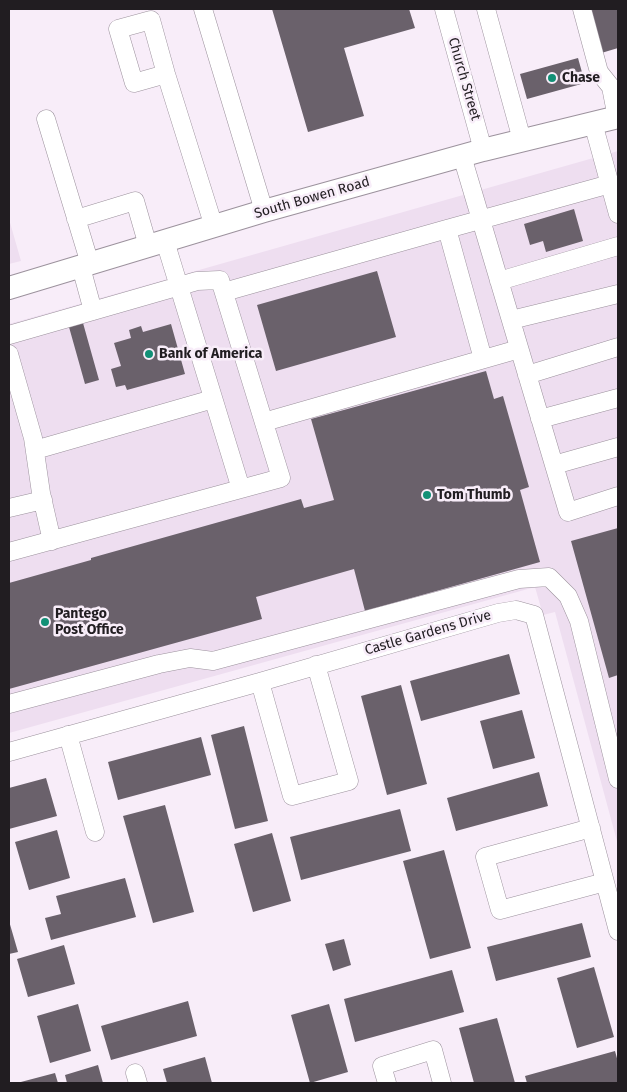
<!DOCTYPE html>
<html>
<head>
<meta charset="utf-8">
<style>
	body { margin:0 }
	#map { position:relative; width:627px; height:1092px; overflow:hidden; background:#f8edf9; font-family:"Fira Sans",sans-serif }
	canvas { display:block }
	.frame { position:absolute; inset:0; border:10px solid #211d21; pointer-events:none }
</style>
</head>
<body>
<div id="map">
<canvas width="627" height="1092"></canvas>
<div class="frame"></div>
</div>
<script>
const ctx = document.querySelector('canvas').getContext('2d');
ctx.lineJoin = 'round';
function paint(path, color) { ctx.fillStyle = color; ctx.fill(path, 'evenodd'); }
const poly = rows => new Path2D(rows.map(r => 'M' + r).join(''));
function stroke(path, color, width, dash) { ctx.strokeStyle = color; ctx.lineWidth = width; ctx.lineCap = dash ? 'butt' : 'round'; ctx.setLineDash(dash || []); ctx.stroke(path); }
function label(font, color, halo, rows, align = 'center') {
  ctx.font = font + ' "Fira Sans",sans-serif'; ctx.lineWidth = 5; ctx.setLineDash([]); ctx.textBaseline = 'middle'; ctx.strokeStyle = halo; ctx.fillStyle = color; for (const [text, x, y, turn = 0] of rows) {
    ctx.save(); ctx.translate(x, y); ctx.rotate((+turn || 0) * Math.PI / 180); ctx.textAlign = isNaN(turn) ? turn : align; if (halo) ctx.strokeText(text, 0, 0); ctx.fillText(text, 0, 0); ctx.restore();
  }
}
const built = poly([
	[618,151,618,845,555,612,543,615,535,587,9,733,9,324],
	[9,219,21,261,9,264]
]);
const building = poly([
	[272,9,409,9,415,28,344,48,364,116,308,132],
	[585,9,618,9,618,48,598,54],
	[578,58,585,83,527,99,520,74],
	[574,209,583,241,546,252,543,241,530,245,524,224],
	[377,271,396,337,276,371,257,305],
	[83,323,99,380,85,384,69,327],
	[171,324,185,374,127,390,125,385,116,387,111,369,121,366,114,343,131,338,129,330,141,326,143,332],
	[486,371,494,399,503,396,529,487,520,490,540,562,365,611,354,569,256,597,262,619,9,689,9,583,91,560,91,558,301,499,304,508,334,500,311,419],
	[618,528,618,675,609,678,571,541],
	[509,654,520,694,421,721,410,681],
	[401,685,427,784,387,795,361,696],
	[522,710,535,758,493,769,480,721],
	[244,726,268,821,235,829,211,735],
	[201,737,211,775,118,800,108,762],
	[539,772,548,806,456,831,447,798],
	[46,778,57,816,9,829,9,788],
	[165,805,194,912,153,923,123,816],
	[400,809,411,851,301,880,290,837],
	[57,830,70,878,29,890,15,842],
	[272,833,291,901,253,912,234,844],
	[444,850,471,948,430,959,403,861],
	[125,878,136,917,51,940,45,918,61,914,56,896],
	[9,921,18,952,9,954],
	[582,923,591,957,496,981,487,947],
	[344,939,351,965,333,971,325,944],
	[64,945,75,984,28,997,17,959],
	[594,967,614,1037,577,1048,557,978],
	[452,970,464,1012,355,1042,344,999],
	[188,1001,197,1036,111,1060,101,1026],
	[78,1004,91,1051,50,1063,37,1016],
	[329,1004,348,1072,310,1083,291,1015],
	[497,1018,515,1083,474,1083,459,1028],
	[615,1051,618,1062,618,1083,527,1083,525,1076],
	[205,1057,212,1083,167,1083,163,1069],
	[98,1065,103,1083,67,1083,65,1075],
	[55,1073,58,1083,17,1083]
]);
const minor = poly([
	[203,9,264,211],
	[444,9,483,150],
	[486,9,522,140],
	[582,9,599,72,611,87,617,118],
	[166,74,134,83,118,29,151,20,166,74,214,227],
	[46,119,90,264],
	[593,123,618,214],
	[462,156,568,512,618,496],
	[76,219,135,201,148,246],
	[165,241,241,489],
	[81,267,93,311],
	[499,281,618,246],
	[224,292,447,229],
	[511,320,618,294],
	[9,335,197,281,220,280,281,478,9,552],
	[9,354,33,438,41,493,52,541],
	[483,359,447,229,610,184],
	[527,375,618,347],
	[540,419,618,398],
	[264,422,519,349],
	[35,450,213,399],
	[554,465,618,447],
	[9,508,43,500],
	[260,682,292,796,349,781,316,665],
	[9,704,159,664,190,658,213,661,519,579,549,577,568,596,579,621,618,779],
	[68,735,95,832],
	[9,752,260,682,498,613,516,610,534,615,618,931],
	[591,828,485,857,500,910,605,882],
	[135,1073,138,1083],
	[387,1083,382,1066,433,1050,442,1083]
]);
const major = poly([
	[9,288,264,211,483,150,618,117]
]);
const markers = [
	[552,78,5,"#129076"],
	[149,354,5,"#129076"],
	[427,495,5,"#129076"],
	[45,622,5,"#129076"]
];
const poiNames = [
	["Chase",562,78],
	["Bank of America",159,354],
	["Tom Thumb",437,495],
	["Pantego",55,614],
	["Post Office",55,630]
];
const streetNames = [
	["Church Street",464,79,74],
	["South Bowen Road",312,198,-16],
	["Castle Gardens Drive",428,633,-16]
];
paint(built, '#eedef0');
paint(building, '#6a616b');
stroke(minor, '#9c929d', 19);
stroke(major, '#9c929d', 24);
stroke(minor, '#fff', 18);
stroke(major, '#fff', 22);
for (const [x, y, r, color] of markers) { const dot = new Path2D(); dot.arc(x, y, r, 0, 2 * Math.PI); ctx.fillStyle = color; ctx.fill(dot); stroke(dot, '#f8edf9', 2); }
label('bold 14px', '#211d21', '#f8edf9', poiNames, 'left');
label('14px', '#211d21', '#f8edf9', streetNames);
</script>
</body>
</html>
